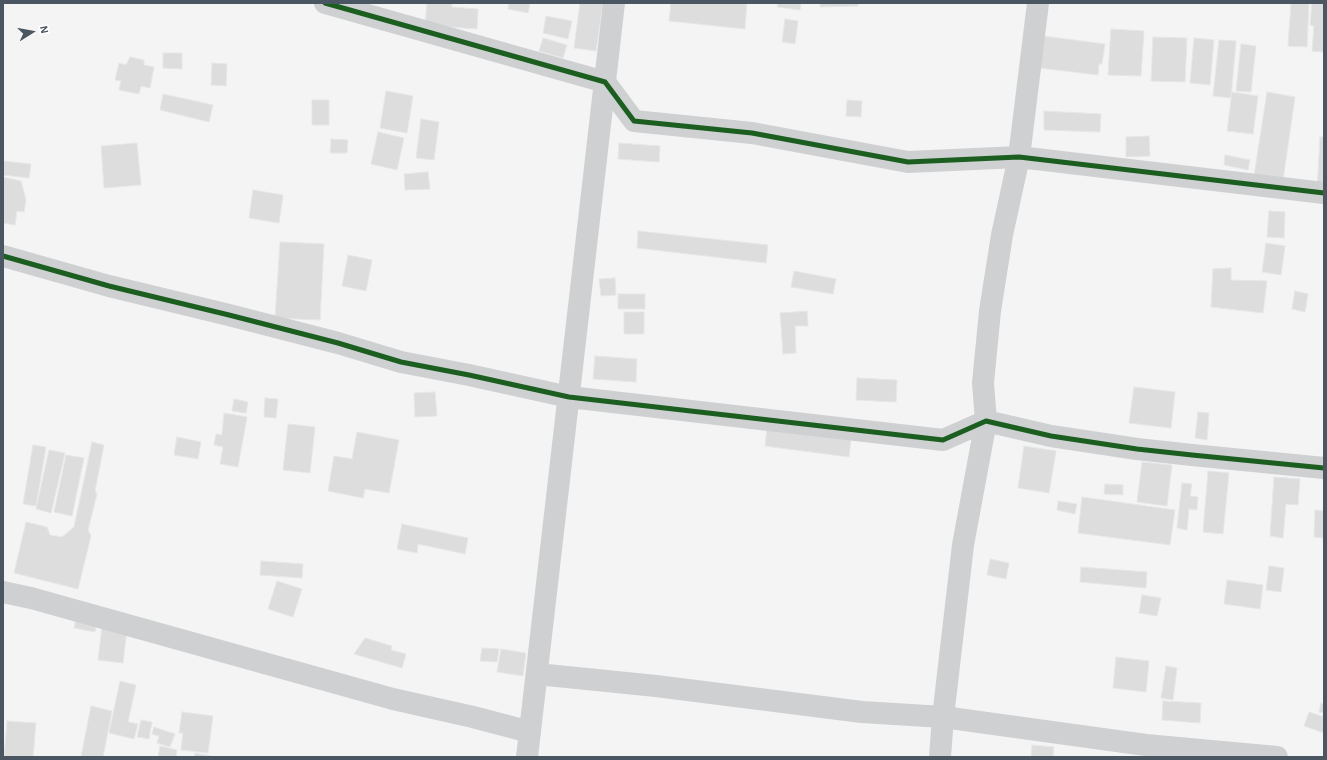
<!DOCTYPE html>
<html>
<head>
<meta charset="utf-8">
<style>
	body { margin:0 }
	#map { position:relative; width:1327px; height:760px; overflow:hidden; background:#f4f4f4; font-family:"Alegreya Sans",sans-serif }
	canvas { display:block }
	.frame { position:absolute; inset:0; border:4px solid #4a5661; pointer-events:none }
	.north { position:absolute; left:12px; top:12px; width:40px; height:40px; -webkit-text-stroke:3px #fff; paint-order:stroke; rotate:79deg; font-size:11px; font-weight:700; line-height:16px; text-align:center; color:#4a5661 }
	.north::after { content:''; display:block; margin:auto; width:14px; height:18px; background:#4a5661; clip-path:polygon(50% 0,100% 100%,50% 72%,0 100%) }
</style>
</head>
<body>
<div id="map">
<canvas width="1327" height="760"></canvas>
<div class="frame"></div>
<div class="north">N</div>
</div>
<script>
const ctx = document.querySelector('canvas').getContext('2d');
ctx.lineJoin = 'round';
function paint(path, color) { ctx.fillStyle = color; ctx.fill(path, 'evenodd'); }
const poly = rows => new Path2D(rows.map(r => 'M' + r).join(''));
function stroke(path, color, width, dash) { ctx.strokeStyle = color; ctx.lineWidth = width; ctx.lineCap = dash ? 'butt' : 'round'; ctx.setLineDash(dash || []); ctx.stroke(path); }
const building = poly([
	[427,3,452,3,452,7,478,9,477,29,425,25,427,3],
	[509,3,530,3,528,13,508,9,509,3],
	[580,3,603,3,596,51,574,48,580,3],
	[671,3,747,3,745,29,669,21,671,3],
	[778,3,801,3,800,10,777,7,778,3],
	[820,3,858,3,858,6,820,7,820,3],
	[1291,3,1309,3,1307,47,1288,46,1291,3],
	[1312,3,1324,3,1324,52,1312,51,1314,26,1310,25,1312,3],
	[546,16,572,21,568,39,543,33,546,16],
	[785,19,798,21,795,44,782,42,785,19],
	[1111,29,1144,31,1141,76,1108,75,1111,29],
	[1043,36,1105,44,1102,64,1099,64,1098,75,1040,68,1043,36],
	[1153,37,1187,38,1185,82,1151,81,1153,37],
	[543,38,567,45,563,58,539,51,543,38],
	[1194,38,1214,40,1210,85,1190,83,1194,38],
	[1219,40,1236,41,1231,98,1213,96,1219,40],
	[1241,44,1256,46,1251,92,1236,91,1241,44],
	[163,53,182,53,182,69,163,68,163,53],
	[130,57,144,60,144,65,154,67,150,88,141,86,139,94,119,90,121,81,115,80,119,63,126,65,130,57],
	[212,63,227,64,226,86,211,85,212,63],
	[386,91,413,96,407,133,380,128,386,91],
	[1232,92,1258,96,1253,134,1227,131,1232,92],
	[1267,92,1295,97,1282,187,1253,182,1267,92],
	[163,94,213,105,209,122,160,110,163,94],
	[312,100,329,100,329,125,312,125,312,100],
	[847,100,862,101,861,117,846,116,847,100],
	[1044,111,1101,114,1100,132,1044,130,1044,111],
	[421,119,439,122,434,160,416,158,421,119],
	[378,132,404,138,397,170,371,164,378,132],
	[1149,136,1150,156,1126,157,1126,137,1149,136],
	[1320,137,1324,137,1324,191,1317,191,1320,137],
	[331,139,348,140,347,153,330,153,331,139],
	[137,143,141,185,104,188,101,146,137,143],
	[619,143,660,146,659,162,618,159,619,143],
	[1225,155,1250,160,1248,170,1224,165,1225,155],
	[3,161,31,164,29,178,3,175,3,161],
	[428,172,430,189,405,190,404,174,428,172],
	[3,177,21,181,26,200,24,212,17,211,15,225,3,223,3,177],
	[253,190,283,195,279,223,249,218,253,190],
	[1269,211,1285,212,1284,238,1267,237,1269,211],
	[638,231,768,245,766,263,637,248,638,231],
	[280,242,324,244,320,320,275,318,280,242],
	[1266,243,1285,246,1281,275,1262,272,1266,243],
	[348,255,372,260,366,291,342,286,348,255],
	[1231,268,1231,280,1267,281,1263,313,1211,307,1213,269,1231,268],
	[794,271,836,279,833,294,791,287,794,271],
	[615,278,616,295,601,296,599,279,615,278],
	[1295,291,1308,294,1305,312,1292,309,1295,291],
	[618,294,645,294,645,309,618,309,618,294],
	[807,311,808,326,795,326,796,353,783,354,780,313,807,311],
	[624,312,644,312,644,334,624,334,624,312],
	[595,356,637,359,636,382,593,379,595,356],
	[857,378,897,380,896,402,856,400,857,378],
	[1134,387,1175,392,1171,428,1129,423,1134,387],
	[435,392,437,416,415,417,414,393,435,392],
	[265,398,278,399,276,418,264,417,265,398],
	[234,399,248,402,246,413,232,411,234,399],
	[1198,412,1209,413,1207,440,1195,438,1198,412],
	[224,413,247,417,238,467,220,464,223,447,214,445,216,434,222,435,224,413],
	[288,424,315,427,310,473,283,470,288,424],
	[767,428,851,439,849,457,765,446,767,428],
	[357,432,399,440,389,493,365,489,363,498,328,491,334,456,352,459,357,432],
	[177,437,201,442,198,459,174,455,177,437],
	[92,442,104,445,95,491,97,494,88,530,91,536,78,589,14,573,26,522,47,527,50,535,62,537,74,527,92,442],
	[33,445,46,447,36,506,23,504,33,445],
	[1024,446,1056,451,1049,493,1018,488,1024,446],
	[49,450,65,453,51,513,36,509,49,450],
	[66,455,84,458,72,516,54,512,66,455],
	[1142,462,1172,465,1167,506,1137,502,1142,462],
	[1208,471,1229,473,1223,534,1203,532,1208,471],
	[1274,477,1300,479,1298,505,1286,504,1283,538,1270,536,1274,477],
	[1182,483,1192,484,1190,496,1198,497,1197,510,1189,509,1187,530,1177,528,1182,483],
	[1105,484,1123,485,1123,495,1104,494,1105,484],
	[1082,497,1175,510,1170,545,1078,533,1082,497],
	[1058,501,1077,504,1075,514,1057,510,1058,501],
	[1315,510,1324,511,1324,538,1314,537,1315,510],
	[402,524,468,538,465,554,418,544,417,553,397,549,402,524],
	[990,559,1009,563,1006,579,987,575,990,559],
	[261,561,303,564,302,578,260,575,261,561],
	[1269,566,1284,568,1281,592,1266,590,1269,566],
	[1081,567,1147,572,1146,588,1080,582,1081,567],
	[1227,580,1263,585,1260,609,1224,604,1227,580],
	[277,581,302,589,293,617,268,609,277,581],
	[1142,595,1161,598,1157,616,1139,613,1142,595],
	[77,616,97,621,95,632,74,628,77,616],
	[102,627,127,630,123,663,98,660,102,627],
	[365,638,392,646,391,650,406,654,402,668,354,654,365,638],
	[482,648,499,649,497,662,480,661,482,648],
	[501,649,526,653,523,676,497,672,501,649],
	[1116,657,1149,661,1146,692,1113,688,1116,657],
	[1166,666,1177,668,1173,700,1161,698,1166,666],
	[120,681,136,685,128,722,138,724,134,739,109,733,120,681],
	[1163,701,1201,703,1200,723,1162,720,1163,701],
	[1321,703,1324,704,1324,713,1319,712,1321,703],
	[91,706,112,711,103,757,81,757,91,706],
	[182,712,213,716,208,753,181,750,183,733,179,733,182,712],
	[1309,712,1324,717,1324,733,1304,726,1309,712],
	[141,720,152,722,149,739,137,737,141,720],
	[7,721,36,723,33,757,4,757,7,721],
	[154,727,175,734,170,747,157,743,159,736,152,734,154,727],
	[1032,745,1054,747,1053,757,1031,757,1032,745],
	[160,746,177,750,176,757,158,757,160,746],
	[195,753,211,756,211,757,194,757,195,753]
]);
const minor = poly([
	[325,3,605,82,634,121,752,133,908,162,1019,157,1324,193],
	[3,256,109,286,229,315,338,343,401,362,469,375,569,397,943,440,986,421,1051,436,1137,449,1192,455,1324,468],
	[3,592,31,598,393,699,473,717,530,732],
	[537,674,656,686,862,712,943,717,1146,745,1277,757],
	[527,757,614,3],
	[940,757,943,717,963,545,986,421,983,383,990,311,1002,235,1019,157,1038,3]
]);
const cycleway = poly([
	[325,3,605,82,634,121,752,133,908,162,1019,157,1324,193],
	[3,256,109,286,229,315,338,343,401,362,469,375,569,397,943,440,986,421,1051,436,1137,449,1192,455,1324,468]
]);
paint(building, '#ddddde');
stroke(building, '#e5e6e7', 1);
stroke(minor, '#ced0d2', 22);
stroke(cycleway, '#1b5e20', 5);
</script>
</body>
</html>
